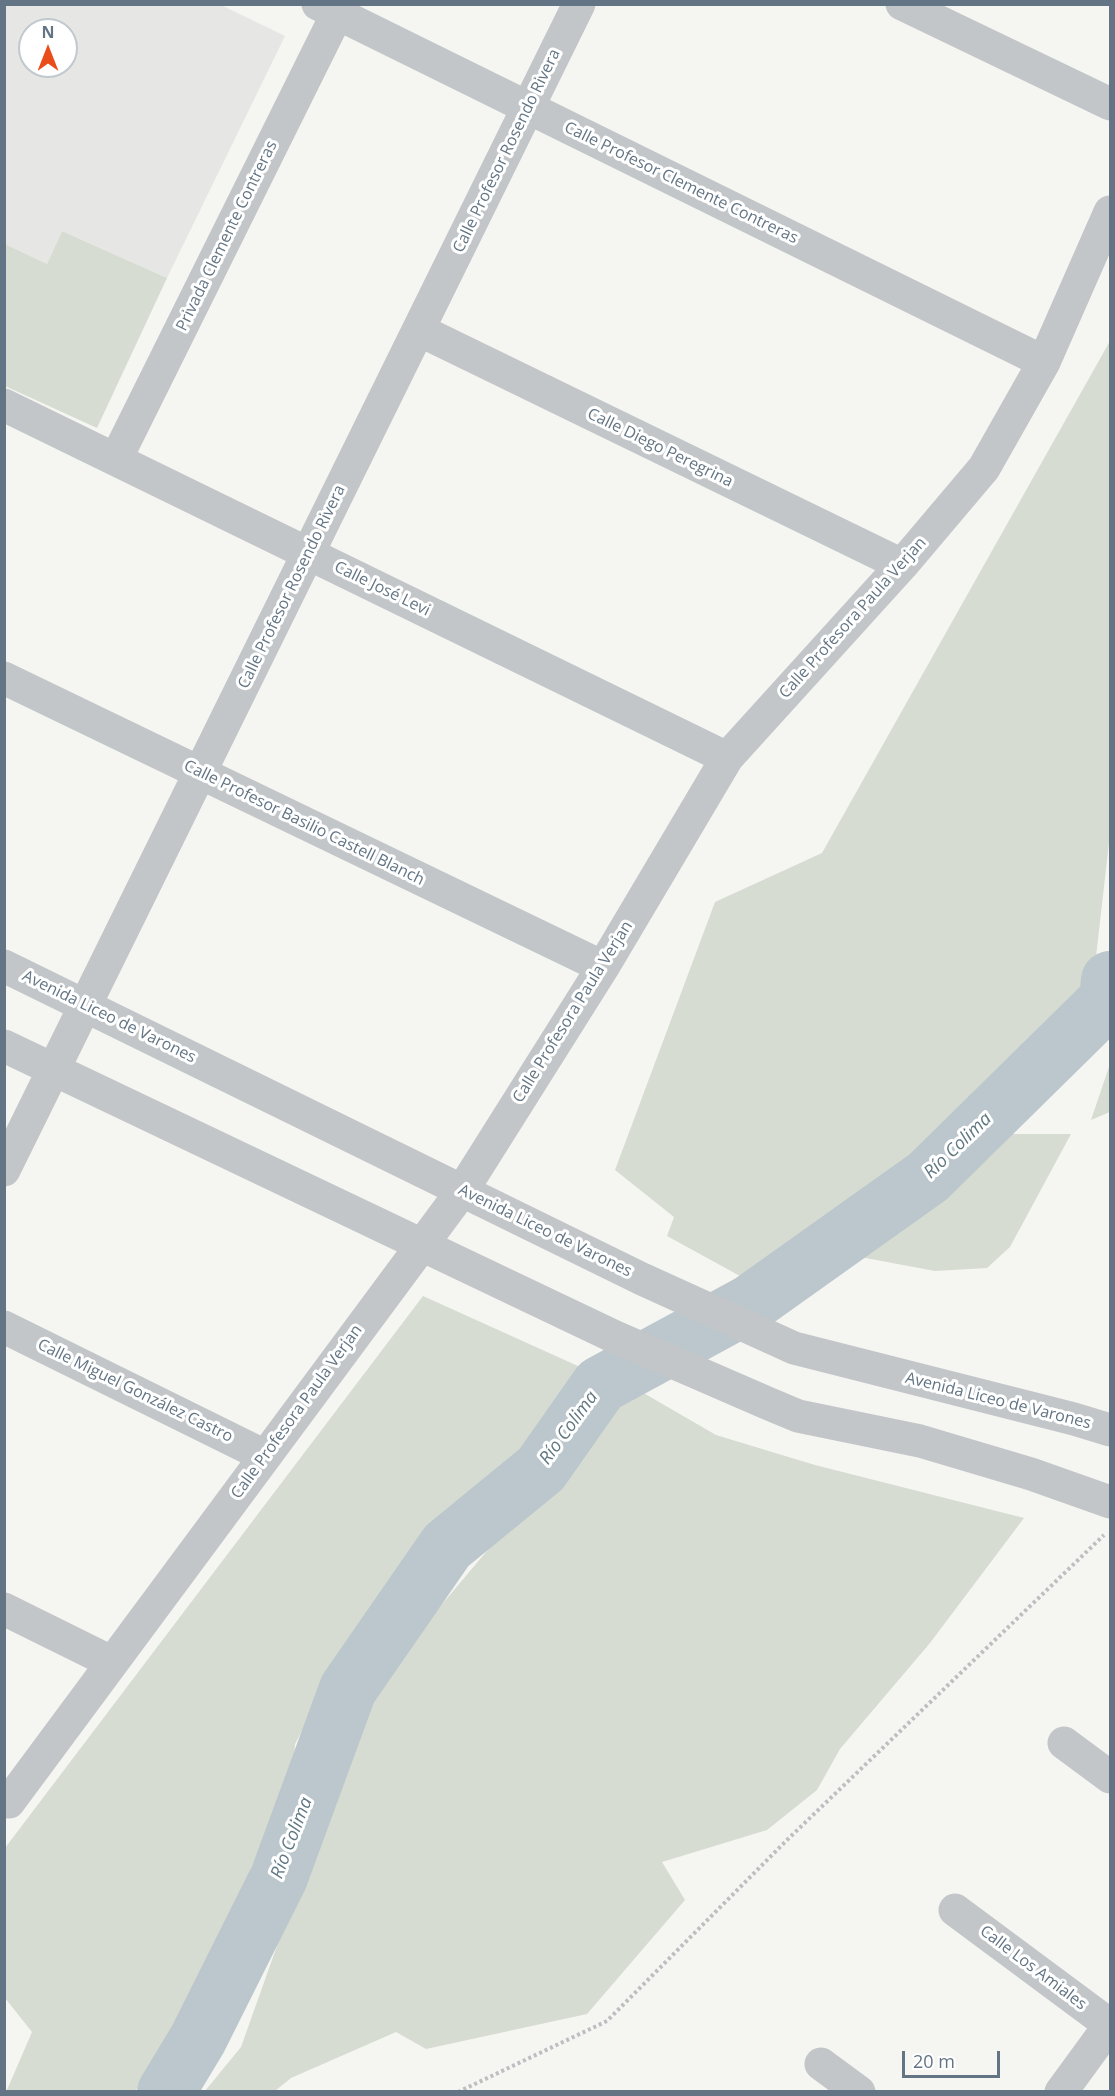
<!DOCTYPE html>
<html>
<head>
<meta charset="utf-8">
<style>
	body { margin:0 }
	#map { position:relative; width:1115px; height:2096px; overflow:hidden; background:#f5f5f1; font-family:"Open Sans",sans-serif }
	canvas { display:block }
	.frame { position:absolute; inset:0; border:6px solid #637584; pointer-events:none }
	.north { position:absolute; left:18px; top:18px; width:60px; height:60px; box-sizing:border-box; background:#fff; border:2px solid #c1c8ce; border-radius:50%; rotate:0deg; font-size:16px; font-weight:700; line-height:24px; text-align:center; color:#637584 }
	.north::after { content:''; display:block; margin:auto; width:21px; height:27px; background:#ea4d1c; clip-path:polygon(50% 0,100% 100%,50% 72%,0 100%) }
	.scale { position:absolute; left:902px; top:2051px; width:98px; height:27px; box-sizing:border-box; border:3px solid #637584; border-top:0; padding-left:8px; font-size:18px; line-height:21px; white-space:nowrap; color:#637584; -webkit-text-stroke:4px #fff; paint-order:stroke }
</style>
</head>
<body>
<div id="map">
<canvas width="1115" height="2096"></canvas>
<div class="frame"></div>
<div class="north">N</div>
<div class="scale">20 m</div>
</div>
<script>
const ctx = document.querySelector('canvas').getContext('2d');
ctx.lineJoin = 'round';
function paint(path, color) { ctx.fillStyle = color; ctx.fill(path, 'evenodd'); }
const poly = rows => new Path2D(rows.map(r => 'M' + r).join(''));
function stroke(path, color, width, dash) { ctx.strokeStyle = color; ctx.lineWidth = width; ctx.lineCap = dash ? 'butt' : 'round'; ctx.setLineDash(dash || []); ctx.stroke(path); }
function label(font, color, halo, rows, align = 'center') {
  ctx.font = font + ' "Open Sans",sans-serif'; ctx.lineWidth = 6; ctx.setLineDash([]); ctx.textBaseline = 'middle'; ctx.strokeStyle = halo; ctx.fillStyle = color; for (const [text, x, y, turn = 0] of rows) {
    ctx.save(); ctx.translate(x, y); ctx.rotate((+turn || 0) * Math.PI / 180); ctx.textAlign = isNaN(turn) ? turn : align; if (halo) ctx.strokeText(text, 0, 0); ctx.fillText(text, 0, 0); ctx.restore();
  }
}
const built = poly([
	[4,5,221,5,285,36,167,278,62,231,47,264,5,244],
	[30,30,66,30,66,66,30,66]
]);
const green = poly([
	[62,231,167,278,97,428,5,386,5,244,47,264],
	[1110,341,1110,834,1093,983,931,1147,740,1276,667,1236,674,1217,615,1170,715,902,822,853],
	[1110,1064,1110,1112,1091,1120],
	[985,1134,1071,1134,1010,1247,987,1268,935,1271,855,1256,905,1212],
	[423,1296,589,1371,547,1443,451,1512,350,1640,295,1744,291,1799,252,1866,184,2033,135,2091,8,2091,7,2090,32,2032,5,1998,5,1848],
	[628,1384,716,1435,815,1465,1024,1518,930,1643,840,1749,817,1790,767,1830,662,1862,685,1900,587,2014,426,2049,396,2032,291,2078,275,2091,205,2091,241,2047,367,1693]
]);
const river = poly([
	[166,2092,198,2039,279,1877,348,1689,447,1546,541,1469,600,1385,751,1303,928,1177,1108,1000,1110,980]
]);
const path = poly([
	[458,2092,607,2021,787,1840,1104,1535]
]);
const minor = poly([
	[318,4,1044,362],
	[902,4,1110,104],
	[419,330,902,565],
	[4,405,727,758],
	[116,459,337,14],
	[4,678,603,967],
	[4,966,642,1279,794,1348,1074,1419,1110,1430],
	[4,1046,615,1337,767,1403,798,1416,920,1441,1031,1474,1110,1502],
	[4,1170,579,4],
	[4,1327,265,1456],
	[4,1609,111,1662],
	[1064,1743,1110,1777],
	[4,1801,9,1802,462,1191,603,967,727,758,902,565,984,468,1044,362,1110,212],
	[955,1910,1110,2025],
	[821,2064,859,2092],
	[1061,2092,1110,2025]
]);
const streetNames = [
	["Calle Profesor Rosendo Rivera",507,151,-64],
	["Calle Profesor Clemente Contreras",681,183,26],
	["Privada Clemente Contreras",227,236,-64],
	["Calle Diego Peregrina",660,448,26],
	["Calle Profesor Rosendo Rivera",292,587,-64],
	["Calle José Levi",382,589,26],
	["Calle Profesora Paula Verjan",853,618,-48],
	["Calle Profesor Basilio Castell Blanch",304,823,26],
	["Calle Profesora Paula Verjan",573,1012,-58],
	["Avenida Liceo de Varones",109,1017,26],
	["Avenida Liceo de Varones",545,1231,26],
	["Calle Miguel González Castro",135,1391,26],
	["Avenida Liceo de Varones",998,1401,14],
	["Calle Profesora Paula Verjan",297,1412,-54],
	["Calle Los Amiales",1033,1968,37]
];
const waterNames = [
	["Río Colima",958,1146,-44],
	["Río Colima",569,1428,-54],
	["Río Colima",292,1838,-69]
];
paint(built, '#e6e7e5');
paint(green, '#d6dcd2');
stroke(river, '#bbc7cc', 58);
stroke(path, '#bcbec0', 4, [3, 3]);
stroke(minor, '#c2c6c9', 33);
label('16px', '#637584', '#fff', streetNames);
label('italic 18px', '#5f7781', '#fff', waterNames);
</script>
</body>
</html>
